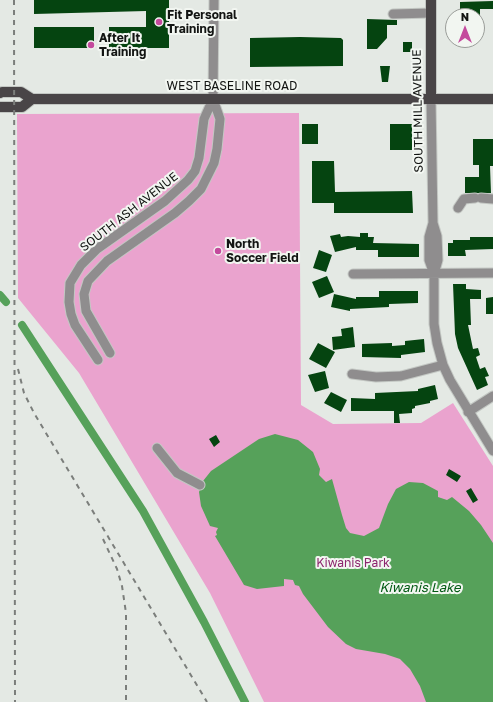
<!DOCTYPE html>
<html>
<head>
<meta charset="utf-8">
<style>
	body { margin:0 }
	#map { position:relative; width:493px; height:702px; overflow:hidden; background:#e4e9e4; font-family:"Golos Text",sans-serif }
	canvas { display:block }
	.north { position:absolute; left:445px; top:8px; width:40px; height:40px; box-sizing:border-box; background:#f2f6f1; border:1px solid #999c98; border-radius:50%; rotate:0deg; font-size:11px; font-weight:700; line-height:16px; text-align:center; color:#131513 }
	.north::after { content:''; display:block; margin:auto; width:14px; height:18px; background:#c44a9d; clip-path:polygon(50% 0,100% 100%,50% 72%,0 100%) }
</style>
</head>
<body>
<div id="map">
<canvas width="493" height="702"></canvas>
<div class="north">N</div>
</div>
<script>
const ctx = document.querySelector('canvas').getContext('2d');
ctx.lineJoin = 'round';
function paint(path, color) { ctx.fillStyle = color; ctx.fill(path, 'evenodd'); }
const poly = rows => new Path2D(rows.map(r => 'M' + r).join(''));
function stroke(path, color, width, dash) { ctx.strokeStyle = color; ctx.lineWidth = width; ctx.lineCap = dash ? 'butt' : 'round'; ctx.setLineDash(dash || []); ctx.stroke(path); }
function label(font, color, halo, rows, align = 'center') {
  ctx.font = font + ' "Golos Text",sans-serif'; ctx.lineWidth = 4; ctx.setLineDash([]); ctx.textBaseline = 'middle'; ctx.strokeStyle = halo; ctx.fillStyle = color; for (const [text, x, y, turn = 0] of rows) {
    ctx.save(); ctx.translate(x, y); ctx.rotate((+turn || 0) * Math.PI / 180); ctx.textAlign = isNaN(turn) ? turn : align; if (halo) ctx.strokeText(text, 0, 0); ctx.fillText(text, 0, 0); ctx.restore();
  }
}
const green = poly([
	[299,113,301,405,333,424,421,423,453,403,493,466,493,702,264,702,210,593,79,373,18,298,17,114]
]);
const water = poly([
	[275,434,298,440,313,452,320,469,319,475,326,482,332,479,342,515,346,528,350,533,364,536,379,528,388,504,396,489,409,482,423,483,438,491,438,497,447,500,452,497,469,511,481,525,493,543,493,702,426,702,420,686,410,669,400,659,385,654,356,649,346,644,328,627,303,594,299,586,295,585,293,580,284,579,284,586,257,589,244,585,215,536,217,535,216,532,218,528,210,526,201,506,199,492,203,481,211,471,259,439]
]);
const canal = poly([
	[0,295,6,302],
	[22,325,143,511,204,622,245,702]
]);
const building = poly([
	[34,0,169,0,169,48,109,48,109,27,146,27,146,11,34,14],
	[493,1,493,9,480,9,480,16,460,16,460,2],
	[367,19,397,20,397,25,387,25,387,38,377,49,367,49],
	[34,27,94,27,94,48,34,48],
	[300,37,341,38,343,40,343,66,250,67,250,38],
	[403,42,412,42,412,52,403,52],
	[380,66,390,66,388,82,382,82],
	[302,124,318,124,318,144,302,144],
	[390,124,412,124,412,150,390,150],
	[473,139,493,139,493,166,490,166,491,193,465,193,465,177,479,177,479,165,473,165],
	[312,161,334,161,335,192,412,191,413,213,334,213,334,203,312,203],
	[360,233,368,233,368,237,374,237,373,243,419,244,419,257,378,257,378,250,356,250,356,247,335,252,330,236,340,234,341,237,348,236,360,237],
	[470,237,493,237,493,249,465,250,466,256,448,256,448,243,453,243,453,240,470,240],
	[319,250,332,255,326,272,313,268],
	[327,276,334,292,319,298,312,282],
	[453,284,466,284,466,289,481,290,481,299,470,299,471,325,468,325,473,349,478,348,480,355,476,357,480,369,485,367,489,376,485,377,488,385,477,390,458,348,455,334],
	[379,291,418,291,418,303,389,304,389,307,350,309,350,311,331,307,334,294,356,299,356,297,379,297],
	[493,297,493,314,486,314,486,298],
	[353,327,355,347,333,350,332,337,342,336,341,329],
	[424,339,425,352,401,355,401,358,362,357,362,344,392,343,392,346,405,345,405,341],
	[318,343,335,352,326,368,309,359],
	[325,371,329,388,315,392,308,375],
	[435,385,438,399,430,401,430,403,415,406,415,408,412,409,412,413,399,414,400,423,394,423,394,411,351,411,351,398,375,399,375,393,418,391,418,389],
	[331,392,347,400,341,412,324,403],
	[216,435,220,442,214,447,209,439],
	[449,469,461,476,457,482,446,475],
	[471,488,478,500,473,503,466,491]
]);
const minor = poly([
	[393,14,431,13],
	[431,99,433,223,429,237,429,260,434,274,434,324,437,343,443,365,450,380,493,451],
	[481,198,493,199],
	[458,208,464,199,475,198],
	[433,223,437,236,438,260,434,274],
	[353,274,493,273],
	[110,353,86,311,84,294,88,281,107,261,175,213,189,201,201,189,214,163,217,149,220,119,213,99,214,0],
	[98,360,75,325,71,314,69,302,70,283,81,265,97,249,165,201,188,180,195,171,199,158,204,119,213,99],
	[352,374,376,377,401,376,443,365],
	[468,412,493,396],
	[157,448,177,473,200,485]
]);
const major = poly([
	[431,0,431,99],
	[0,93,2,92,21,92,32,99,493,99],
	[0,107,22,107,32,99]
]);
const rail = poly([
	[14,0,15,702],
	[18,369,24,393,34,413,207,702],
	[103,539,117,569,122,586,126,613,126,702]
]);
const markers = [
	[159,22,4,"#c44a9d"],
	[91,45,4,"#c44a9d"],
	[218,251,4,"#c44a9d"]
];
const poiNames = [
	["Fit Personal",167,15],
	["Training",167,29],
	["After It",99,38],
	["Training",99,52],
	["North",226,244],
	["Soccer Field",226,258]
];
const streetNames = [
	["WEST BASELINE ROAD",232,86],
	["SOUTH MILL AVENUE",418,111,-91],
	["SOUTH ASH AVENUE",129,212,-38]
];
const parkNames = [
	["Kiwanis Park",353,563]
];
const waterNames = [
	["Kiwanis Lake",420,588]
];
paint(green, '#eaa3ce');
paint(water, '#56a15a');
stroke(canal, '#56a15a', 8);
paint(building, '#054410');
stroke(minor, '#c3c7c3', 11);
stroke(major, '#c3c7c3', 12);
stroke(minor, '#8f8d8e', 9);
stroke(major, '#494547', 10);
stroke(rail, '#7b7e7b', 2, [5, 5]);
for (const [x, y, r, color] of markers) { const dot = new Path2D(); dot.arc(x, y, r, 0, 2 * Math.PI); ctx.fillStyle = color; ctx.fill(dot); stroke(dot, '#f2f6f1', 1.5); }
label('bold 12px', '#131513', '#f2f6f1', poiNames, 'left');
label('12px', '#131513', '#f2f6f1', streetNames);
label('12px', '#8d266e', '#f2f6f1', parkNames);
label('italic 13px', '#035a15', '#f2f6f1', waterNames);
</script>
</body>
</html>
